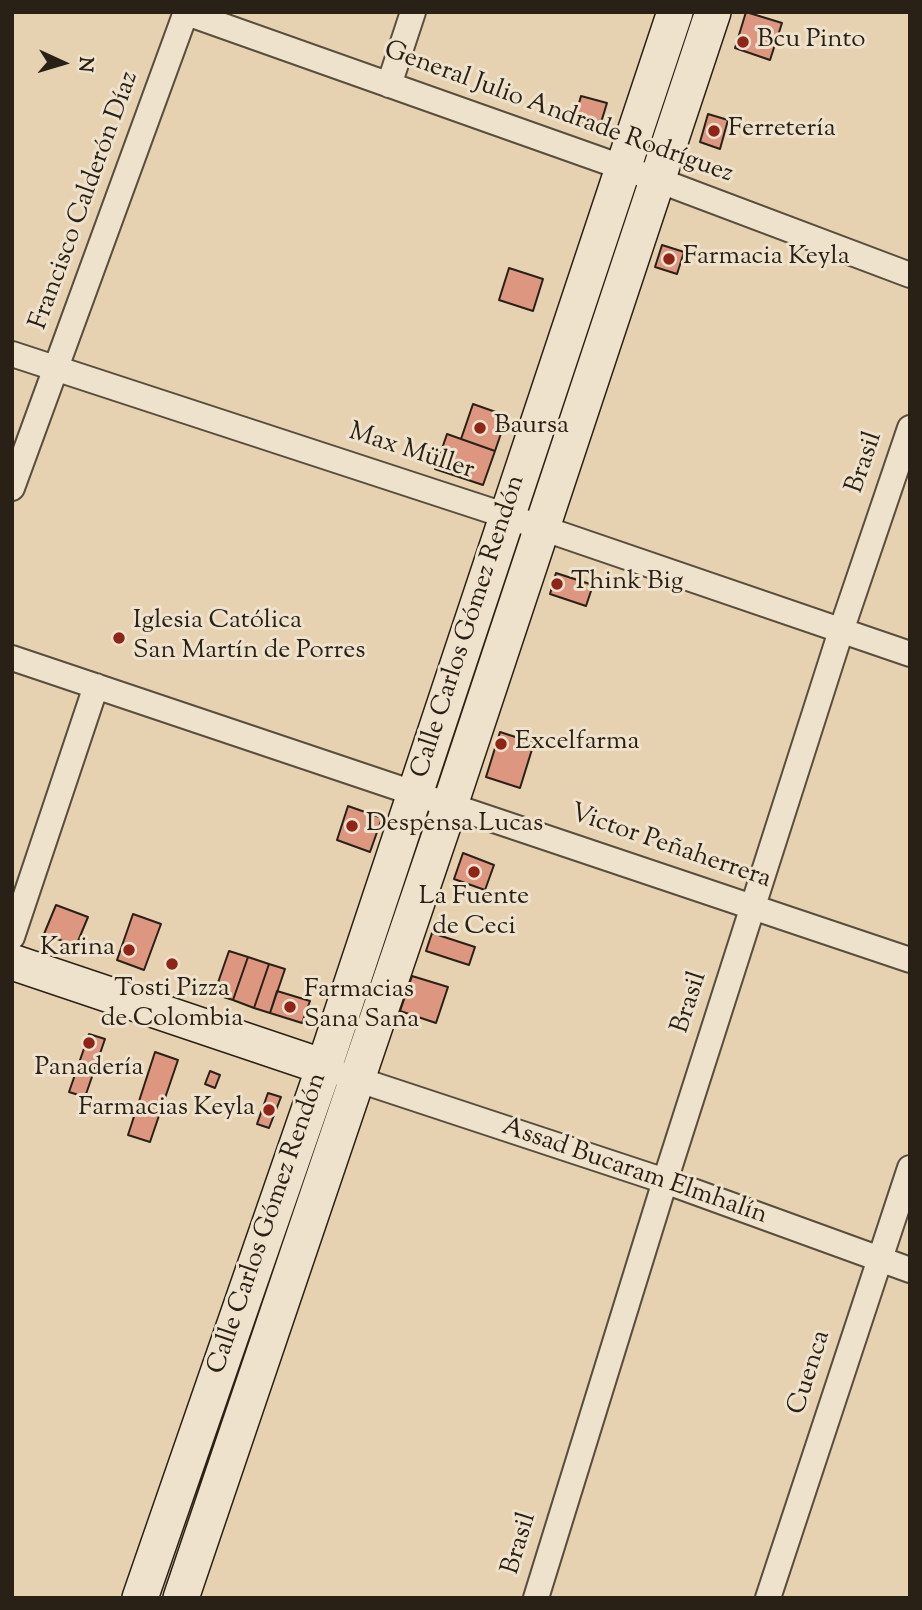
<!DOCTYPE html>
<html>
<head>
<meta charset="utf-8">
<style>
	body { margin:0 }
	#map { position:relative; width:922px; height:1610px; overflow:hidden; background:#e6d2b1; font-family:"Sorts Mill Goudy",serif }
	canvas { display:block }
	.frame { position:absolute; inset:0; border:14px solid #2a2116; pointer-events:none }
	.north { position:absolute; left:28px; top:28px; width:70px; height:70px; -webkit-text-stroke:5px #efe2cc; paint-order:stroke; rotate:94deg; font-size:19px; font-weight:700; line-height:28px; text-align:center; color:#2a2116 }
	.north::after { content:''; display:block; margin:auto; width:24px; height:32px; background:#2a2116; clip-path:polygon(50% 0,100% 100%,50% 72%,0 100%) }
</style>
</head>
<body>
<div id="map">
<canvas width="922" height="1610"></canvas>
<div class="frame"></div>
<div class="north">N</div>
</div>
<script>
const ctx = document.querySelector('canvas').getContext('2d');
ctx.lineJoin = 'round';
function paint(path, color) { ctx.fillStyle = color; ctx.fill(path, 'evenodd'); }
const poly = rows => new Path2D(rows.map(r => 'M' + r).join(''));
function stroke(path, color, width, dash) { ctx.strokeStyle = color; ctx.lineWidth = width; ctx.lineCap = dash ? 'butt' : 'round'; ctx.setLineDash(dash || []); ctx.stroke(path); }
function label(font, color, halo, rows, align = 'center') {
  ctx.font = font + ' "Sorts Mill Goudy",serif'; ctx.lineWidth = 6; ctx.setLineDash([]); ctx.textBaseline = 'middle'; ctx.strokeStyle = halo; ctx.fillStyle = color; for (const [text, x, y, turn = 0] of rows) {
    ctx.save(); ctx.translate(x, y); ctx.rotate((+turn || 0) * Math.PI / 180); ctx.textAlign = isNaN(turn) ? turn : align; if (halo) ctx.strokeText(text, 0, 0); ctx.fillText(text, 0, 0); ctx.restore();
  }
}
const building = poly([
	[746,12,782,23,770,60,735,48,746,12],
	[581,96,607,103,599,129,574,121,581,96],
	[708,114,728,120,720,149,700,142,708,114],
	[662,245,684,252,677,274,655,267,662,245],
	[509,268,543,279,533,311,499,300,509,268],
	[473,404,507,416,495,451,461,439,473,404],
	[447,434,495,451,483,485,435,469,447,434],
	[556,573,593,585,586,606,550,594,556,573],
	[500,732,534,743,520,788,486,777,500,732],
	[348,806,382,818,370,852,337,840,348,806],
	[463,853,494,865,485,890,454,879,463,853],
	[56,905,88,917,76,946,44,934,56,905],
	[133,914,161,924,144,970,117,960,133,914],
	[432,933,475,947,469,965,426,951,432,933],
	[229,951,248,957,233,1000,214,994,229,951],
	[248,957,269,964,254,1008,233,1000,248,957],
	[269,964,285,969,270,1013,254,1008,269,964],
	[412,976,448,987,436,1023,400,1011,412,976],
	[277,991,310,1001,302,1023,270,1013,277,991],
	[89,1034,105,1039,85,1097,69,1092,89,1034],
	[155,1052,178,1060,150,1142,128,1135,155,1052],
	[210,1071,220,1075,215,1088,205,1084,210,1071],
	[268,1093,281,1097,269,1128,257,1124,268,1093]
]);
const street = poly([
	[184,12,658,180,910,275],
	[389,85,413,12],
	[12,354,507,516,910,654],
	[12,488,186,12],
	[12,658,910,960],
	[12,937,96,686],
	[344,1075,665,1181,910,1270],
	[536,1598,665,1181,841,631,910,428],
	[768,1598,910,1168]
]);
const secondary = poly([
	[12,962,324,1067],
	[140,1598,324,1067,675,12],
	[181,1598,450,805,713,12]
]);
const markers = [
	[743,42,7,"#8f2418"],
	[714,131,7,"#8f2418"],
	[669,259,7,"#8f2418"],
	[480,428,7,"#8f2418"],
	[557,584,7,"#8f2418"],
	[119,638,7,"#8f2418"],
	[501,744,7,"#8f2418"],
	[352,826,7,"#8f2418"],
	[474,872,7,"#8f2418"],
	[129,950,7,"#8f2418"],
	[172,964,7,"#8f2418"],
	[290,1007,7,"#8f2418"],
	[89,1043,7,"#8f2418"],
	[269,1110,7,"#8f2418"]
];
const poiNames = [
	["Bcu Pinto",757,42],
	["Ferretería",728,131],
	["Farmacia Keyla",683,259],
	["Baursa",494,428],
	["Think Big",571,584],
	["Iglesia Católica",133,623],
	["San Martín de Porres",133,653],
	["Excelfarma",515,744],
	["Despensa Lucas",366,826],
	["La Fuente",474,899,"center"],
	["de Ceci",474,929,"center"],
	["Karina",115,950,"right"],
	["Tosti Pizza",172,991,"center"],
	["de Colombia",172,1021,"center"],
	["Farmacias",304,992],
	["Sana Sana",304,1022],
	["Panadería",89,1070,"center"],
	["Farmacias Keyla",255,1110,"right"]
];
const streetNames = [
	["General Julio Andrade Rodríguez",558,114,20],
	["Francisco Calderón Díaz",86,201,-70],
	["Max Müller",411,453,18],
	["Brasil",866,463,-71],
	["Calle Carlos Gómez Rendón",470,627,-72],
	["Victor Peñaherrera",670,848,19],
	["Brasil",691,1003,-72],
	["Assad Bucaram Elmhalín",634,1173,19],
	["Calle Carlos Gómez Rendón",269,1224,-71],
	["Cuenca",811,1373,-72],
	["Brasil",521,1544,-73]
];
paint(building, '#dd9781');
stroke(building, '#2a2116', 2);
stroke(street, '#594d3d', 28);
stroke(secondary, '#2a2116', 38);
stroke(street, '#efe2cc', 24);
stroke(secondary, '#efe2cc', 35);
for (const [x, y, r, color] of markers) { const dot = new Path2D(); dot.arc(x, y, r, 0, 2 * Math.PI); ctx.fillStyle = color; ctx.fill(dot); stroke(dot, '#efe2cc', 2.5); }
label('26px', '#2a2116', '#efe2cc', poiNames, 'left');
label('26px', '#2a2116', '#efe2cc', streetNames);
</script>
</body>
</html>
